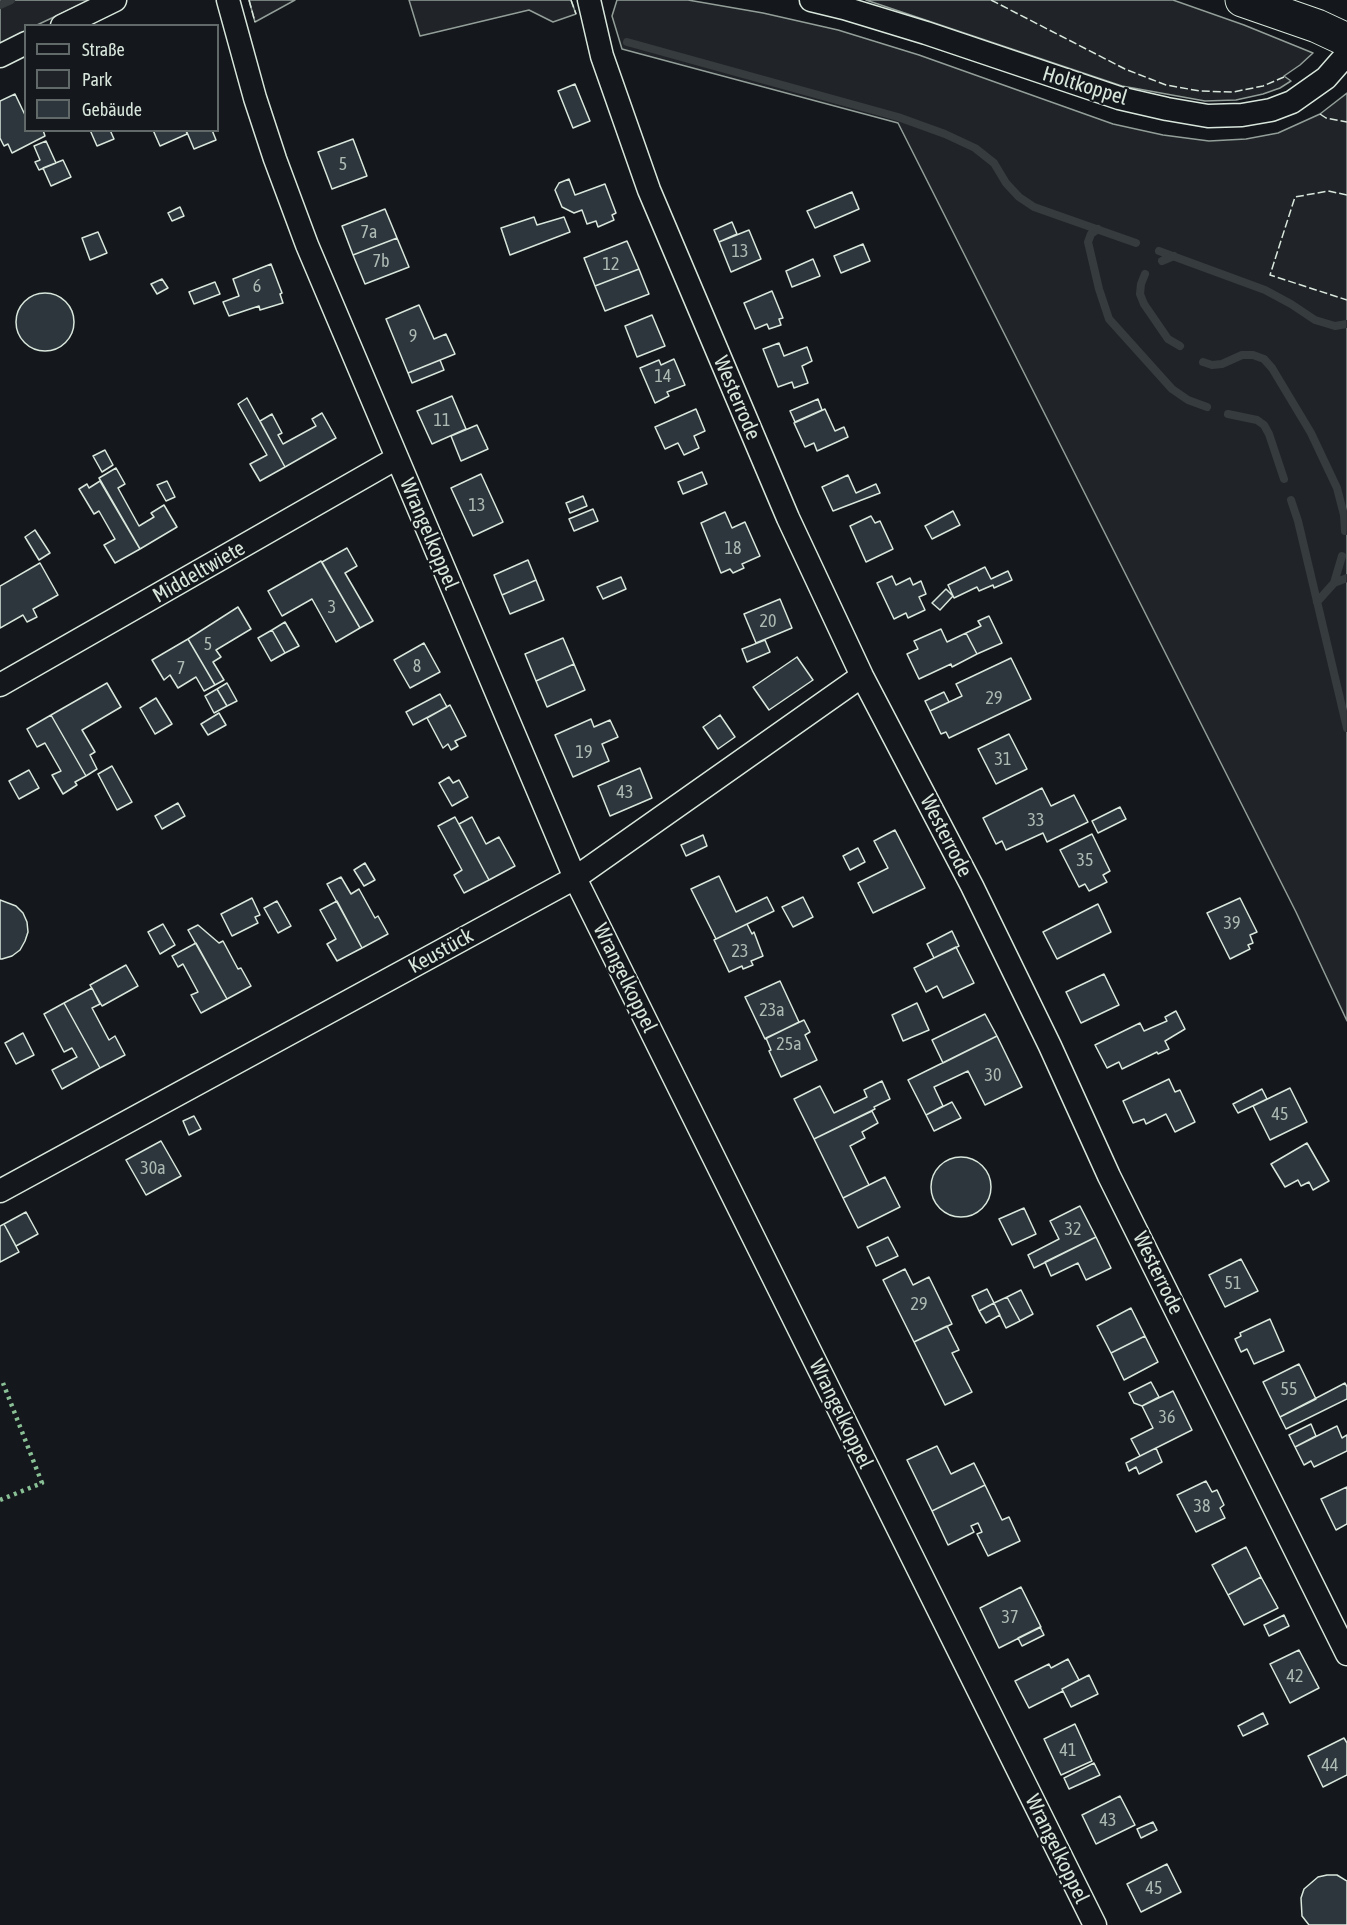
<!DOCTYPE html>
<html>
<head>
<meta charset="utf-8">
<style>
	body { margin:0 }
	#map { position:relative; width:1347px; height:1925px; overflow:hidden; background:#14181c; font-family:"Asap Condensed",sans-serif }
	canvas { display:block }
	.legend { position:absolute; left:24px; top:24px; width:195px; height:108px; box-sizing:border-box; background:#14181c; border:2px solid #626a69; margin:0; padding:8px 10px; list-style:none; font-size:18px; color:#d8e6dc }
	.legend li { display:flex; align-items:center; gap:12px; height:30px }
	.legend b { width:30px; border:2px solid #626a69 }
</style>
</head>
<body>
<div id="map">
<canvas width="1347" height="1925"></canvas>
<ul class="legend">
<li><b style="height:8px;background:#14181c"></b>Straße</li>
<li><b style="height:16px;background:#202428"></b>Park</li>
<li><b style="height:16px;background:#2c363c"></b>Gebäude</li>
</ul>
</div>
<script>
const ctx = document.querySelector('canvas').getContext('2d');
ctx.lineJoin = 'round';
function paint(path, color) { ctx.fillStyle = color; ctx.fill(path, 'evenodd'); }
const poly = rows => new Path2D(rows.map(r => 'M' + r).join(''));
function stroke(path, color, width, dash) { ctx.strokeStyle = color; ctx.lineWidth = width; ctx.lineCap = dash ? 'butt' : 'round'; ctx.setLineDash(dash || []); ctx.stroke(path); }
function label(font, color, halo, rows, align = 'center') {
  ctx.font = font + ' "Asap Condensed",sans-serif'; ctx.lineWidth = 4.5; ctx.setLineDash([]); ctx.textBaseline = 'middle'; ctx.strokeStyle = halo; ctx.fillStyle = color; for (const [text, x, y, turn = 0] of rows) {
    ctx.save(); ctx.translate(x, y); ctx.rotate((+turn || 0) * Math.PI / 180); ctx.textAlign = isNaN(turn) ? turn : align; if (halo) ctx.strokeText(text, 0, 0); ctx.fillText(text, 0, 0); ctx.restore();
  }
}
const green = poly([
	[0,0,90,0,37,25,26,26,25,31,0,44,0,0],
	[249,0,295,0,255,22,249,0],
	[409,0,571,0,576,14,553,22,529,10,420,36,409,0],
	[617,0,688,0,763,13,838,30,919,55,1113,124,1163,135,1209,141,1246,139,1278,133,1320,114,1347,93,1347,1021,1296,912,898,123,622,49,612,16,617,0],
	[866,0,1173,0,1244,25,1313,53,1300,65,1284,76,1291,81,1280,88,1263,94,1236,100,1205,101,1122,86,866,0]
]);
const stream = poly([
	[0,5,11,0],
	[627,42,898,117,945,134,975,148,994,163,1006,183,1019,197,1034,207,1136,243],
	[1098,229,1091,234,1088,242,1099,289,1109,319,1172,389,1188,400,1207,407],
	[1159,251,1265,290,1291,304,1315,320,1335,326,1347,324],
	[1162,261,1174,256],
	[1145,274,1141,284,1140,294,1144,304,1168,339,1180,346],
	[1203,362,1212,365,1222,364,1242,355,1253,355,1264,359,1272,368,1311,433,1337,488,1344,515,1345,531],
	[1228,414,1257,420,1264,425,1269,434,1284,479],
	[1291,500,1298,521,1347,728],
	[1334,583,1347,578],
	[1317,602,1334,583,1342,556]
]);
const building = poly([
	[575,84,590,121,573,128,558,91,575,84],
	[15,94,26,117,26,130,43,130,45,136,12,153,8,144,4,146,0,138,0,101,15,94],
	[90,130,110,130,114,139,97,146,90,130],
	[153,130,186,130,187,134,160,146,153,130],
	[186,130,212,130,216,140,194,149,186,130],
	[353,139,367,176,332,189,318,152,353,139],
	[46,141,56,163,39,170,35,162,40,160,34,146,46,141],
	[63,160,71,177,51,186,43,168,63,160],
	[569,179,575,195,605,184,616,213,612,215,614,220,598,227,596,221,587,224,582,210,574,213,562,207,555,190,559,183,569,179],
	[852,192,859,209,815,228,807,211,852,192],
	[180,207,184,216,172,221,168,213,180,207],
	[385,209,397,238,353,255,342,226,385,209],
	[534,217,537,225,564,217,570,232,510,255,501,228,534,217],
	[732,222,737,234,719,242,714,230,732,222],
	[749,230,761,259,731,272,719,242,749,230],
	[98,232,107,253,90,260,82,238,98,232],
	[397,238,409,267,365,284,353,255,397,238],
	[627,241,639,269,595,286,584,258,627,241],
	[863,244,870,261,841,273,834,256,863,244],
	[813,259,820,276,792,287,786,271,813,259],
	[271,264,282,293,280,294,283,303,260,310,259,306,229,316,223,302,239,296,233,279,271,264],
	[639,269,649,294,605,311,595,286,639,269],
	[162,279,168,288,157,294,151,284,162,279],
	[215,282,220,294,194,304,189,292,215,282],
	[772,291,783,318,779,319,781,325,769,329,767,324,755,329,744,303,772,291],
	'16 322a29 29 0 1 1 58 0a29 29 0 1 1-58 0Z',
	[419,305,434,339,446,334,455,354,408,373,386,319,419,305],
	[652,315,665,346,637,357,625,326,652,315],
	[779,343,784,356,807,347,812,361,802,366,808,383,794,388,792,382,778,387,763,349,779,343],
	[674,359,685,385,667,392,669,396,655,403,640,368,659,360,661,365,674,359],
	[440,360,444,370,412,383,408,373,440,360],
	[452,396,466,429,432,444,417,411,452,396],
	[247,398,285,467,260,481,250,464,267,455,238,404,247,398],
	[818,399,822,410,795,422,790,411,818,399],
	[696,409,705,431,694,436,699,448,684,455,678,443,665,449,655,427,696,409],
	[825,409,835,431,844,427,848,437,817,451,814,443,805,447,794,423,825,409],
	[322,413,336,438,285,467,260,421,272,414,282,433,278,435,283,444,316,426,312,419,322,413],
	[477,425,488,449,461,461,451,436,477,425],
	[105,450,113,465,102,472,93,456,105,450],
	[116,468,125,484,118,488,139,526,154,517,151,513,164,505,177,527,140,549,99,478,116,468],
	[702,472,707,484,683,494,678,482,702,472],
	[481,474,503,522,473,536,451,488,481,474],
	[848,475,856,493,876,484,880,493,833,511,822,487,848,475],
	[100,481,140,549,115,563,104,545,115,539,99,511,94,514,79,489,87,484,89,488,100,481],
	[167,481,175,497,166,501,157,485,167,481],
	[583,496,587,506,570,513,566,503,583,496],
	[593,509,598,521,574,531,569,519,593,509],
	[953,511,960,525,932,539,925,526,953,511],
	[725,512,732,528,745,522,760,556,742,564,744,568,733,573,730,569,721,573,701,523,725,512],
	[871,516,875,523,880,521,893,549,866,562,850,526,871,516],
	[35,530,50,553,39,560,25,537,35,530],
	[347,548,357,566,345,573,373,621,360,628,322,562,347,548],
	[528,560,536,580,502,595,494,575,528,560],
	[321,561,360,628,336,642,312,599,282,616,268,591,321,561],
	[40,563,58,595,33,609,37,617,27,622,23,615,0,628,0,586,40,563],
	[985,567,991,579,1008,571,1012,580,994,588,993,585,979,591,977,587,954,598,948,585,985,567],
	[892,576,896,585,910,578,913,585,921,581,926,594,919,597,925,610,908,618,906,613,894,619,877,583,892,576],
	[621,577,626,589,603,599,597,587,621,577],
	[536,580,544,600,510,614,502,595,536,580],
	[946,589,953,596,940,610,932,603,946,589],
	[780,599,792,628,756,643,744,614,780,599],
	[238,607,251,629,216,650,221,657,213,662,224,680,215,685,188,639,238,607],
	[989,616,1002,643,977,654,966,633,981,626,978,621,989,616],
	[285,622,299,646,285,653,272,630,285,622],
	[941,629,947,642,966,633,977,654,952,667,951,664,919,679,907,654,918,649,914,641,941,629],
	[272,630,285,653,271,661,258,638,272,630],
	[563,638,574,664,536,681,525,654,563,638],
	[188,639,215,685,204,691,196,677,178,688,170,675,164,680,152,660,188,639],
	[765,640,770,652,747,662,742,649,765,640],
	[424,643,440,672,410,688,394,660,424,643],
	[797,657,813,680,769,710,753,687,797,657],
	[1011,658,1031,699,949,738,946,732,941,734,930,711,962,696,956,684,1011,658],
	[574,664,585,690,547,707,536,681,574,664],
	[107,683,121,707,82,730,95,752,90,755,97,769,86,776,51,715,107,683],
	[227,683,237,701,227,706,217,689,227,683],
	[217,689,227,706,214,713,205,696,217,689],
	[944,692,949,702,930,711,925,701,944,692],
	[440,694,447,707,413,725,406,712,440,694],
	[156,698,172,724,155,734,140,708,156,698],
	[450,705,466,736,455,741,458,746,451,750,448,744,443,748,427,718,450,705],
	[219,713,226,725,208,735,201,724,219,713],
	[51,715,86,776,75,782,77,785,63,794,52,775,61,771,45,743,37,747,27,729,51,715],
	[720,715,735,737,718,749,703,727,720,715],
	[591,719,594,727,610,720,618,737,602,744,609,761,573,777,555,735,591,719],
	[1009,734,1027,769,996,784,978,749,1009,734],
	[112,766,132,802,117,810,98,774,112,766],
	[640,768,652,798,610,816,598,786,640,768],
	[29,770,39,788,19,799,9,781,29,770],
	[449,777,453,783,459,780,468,797,452,806,439,783,449,777],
	[1042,788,1051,806,1074,795,1088,822,1047,842,1043,833,1006,850,1002,841,996,844,983,818,1042,788],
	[178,803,185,816,162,829,155,816,178,803],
	[1120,807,1126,819,1098,833,1092,821,1120,807],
	[455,817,489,880,464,893,454,875,462,870,438,826,455,817],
	[472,817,486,844,499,837,515,866,489,880,459,824,472,817],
	[895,830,925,888,873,913,858,883,888,868,874,841,895,830],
	[1092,834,1110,871,1103,875,1107,882,1089,891,1085,884,1079,887,1060,850,1092,834],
	[703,835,707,846,686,856,681,845,703,835],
	[858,848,865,862,850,870,843,856,858,848],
	[365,863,375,880,364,886,354,870,365,863],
	[719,876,736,912,767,897,774,911,716,939,691,889,719,876],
	[341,877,351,894,359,889,375,918,378,916,388,934,362,948,327,884,341,877],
	[803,897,813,917,793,927,782,907,803,897],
	[252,898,260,915,255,917,258,923,232,936,221,914,252,898],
	[1240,898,1257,932,1250,935,1253,943,1248,945,1250,949,1230,959,1207,913,1240,898],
	[0,900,16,906,23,913,27,922,28,932,25,941,20,950,12,956,2,959,0,959,0,900],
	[277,901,291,926,278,933,264,908,277,901],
	[337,901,362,948,337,961,327,944,336,939,320,910,337,901],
	[1098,904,1111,932,1057,959,1043,932,1098,904],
	[163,924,175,945,160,954,148,932,163,924],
	[747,924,752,934,754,932,763,956,751,961,753,965,743,969,742,966,729,972,714,940,747,924],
	[198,925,219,943,223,941,238,969,241,968,251,986,227,999,188,930,198,925],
	[952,931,959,946,934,958,927,944,952,931],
	[196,943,227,999,201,1013,191,995,198,992,183,964,178,967,172,956,196,943],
	[956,947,974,983,943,998,937,986,926,992,914,968,956,947],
	[126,965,138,986,102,1006,90,985,126,965],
	[1104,974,1119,1005,1081,1023,1066,992,1104,974],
	[780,981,799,1022,765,1039,745,997,780,981],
	[92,988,100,1004,92,1008,109,1040,115,1036,125,1055,100,1068,64,1003,92,988],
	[64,1003,100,1068,62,1089,52,1070,77,1057,72,1048,64,1052,44,1014,64,1003],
	[917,1003,929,1030,903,1041,892,1015,917,1003],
	[1176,1011,1185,1029,1165,1041,1169,1049,1158,1054,1157,1052,1122,1069,1119,1062,1107,1068,1095,1045,1140,1023,1144,1031,1167,1021,1165,1017,1176,1011],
	[985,1014,997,1036,943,1063,932,1040,985,1014],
	[804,1020,810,1032,805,1035,817,1060,781,1077,769,1051,771,1050,766,1038,804,1020],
	[23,1033,34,1055,16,1064,5,1043,23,1033],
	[997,1036,1022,1087,985,1105,968,1071,934,1087,943,1106,926,1115,908,1080,997,1036],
	[1169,1079,1175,1092,1180,1090,1195,1122,1175,1132,1166,1114,1146,1124,1144,1119,1133,1123,1123,1101,1169,1079],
	[882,1081,890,1099,874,1107,875,1109,814,1139,794,1099,820,1086,834,1113,867,1097,864,1090,882,1081],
	[1290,1088,1307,1122,1270,1140,1253,1106,1290,1088],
	[1262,1089,1267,1099,1238,1113,1233,1104,1262,1089],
	[952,1102,961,1118,934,1131,926,1115,952,1102],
	[872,1111,878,1123,862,1132,865,1138,850,1146,869,1185,843,1198,814,1139,872,1111],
	[194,1116,201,1129,189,1135,183,1121,194,1116],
	[161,1141,181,1176,146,1195,126,1160,161,1141],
	[1307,1143,1329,1181,1313,1190,1309,1182,1301,1186,1298,1180,1285,1187,1271,1164,1307,1143],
	'931 1187a30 30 0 1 1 60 0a30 30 0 1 1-60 0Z',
	[885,1177,900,1207,858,1228,843,1198,885,1177],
	[1080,1206,1096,1237,1034,1268,1028,1255,1059,1239,1050,1221,1080,1206],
	[1024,1208,1036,1234,1012,1245,999,1219,1024,1208],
	[26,1212,38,1234,16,1246,4,1224,26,1212],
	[4,1224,19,1252,0,1262,0,1226,4,1224],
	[888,1237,898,1256,876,1266,867,1247,888,1237],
	[1096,1237,1111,1268,1086,1280,1078,1263,1051,1276,1045,1262,1096,1237],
	[1241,1259,1258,1291,1225,1307,1209,1275,1241,1259],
	[905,1269,913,1285,929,1277,952,1324,914,1342,883,1280,905,1269],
	[987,1289,994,1303,979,1311,972,1296,987,1289],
	[1021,1290,1033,1314,1020,1321,1007,1297,1021,1290],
	[1007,1297,1020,1321,1006,1328,994,1303,1007,1297],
	[994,1303,1000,1315,986,1323,979,1311,994,1303],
	[1131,1308,1145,1336,1111,1353,1097,1326,1131,1308],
	[1270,1319,1284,1351,1254,1364,1247,1349,1241,1352,1235,1339,1241,1336,1240,1333,1270,1319],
	[947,1326,959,1350,952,1353,972,1392,945,1405,914,1342,947,1326],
	[1145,1336,1158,1362,1124,1380,1111,1353,1145,1336],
	[1299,1364,1316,1399,1280,1417,1263,1382,1299,1364],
	[1151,1382,1159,1397,1142,1406,1134,1403,1129,1393,1151,1382],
	[1345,1383,1347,1387,1347,1399,1286,1429,1280,1417,1345,1383],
	[1173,1391,1192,1430,1140,1456,1131,1439,1153,1428,1142,1406,1173,1391],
	[1311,1424,1316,1436,1295,1447,1289,1435,1311,1424],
	[1337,1426,1342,1438,1347,1435,1347,1451,1314,1467,1311,1461,1304,1465,1295,1447,1337,1426],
	[937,1446,951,1474,974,1463,985,1485,932,1511,907,1460,937,1446],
	[1156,1448,1162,1462,1139,1474,1136,1467,1129,1471,1126,1463,1156,1448],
	[1206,1481,1212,1492,1217,1490,1224,1505,1220,1508,1225,1518,1196,1532,1177,1495,1206,1481],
	[985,1485,1002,1520,1009,1517,1020,1541,988,1556,977,1534,982,1532,978,1523,971,1526,974,1532,948,1545,932,1511,985,1485],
	[1347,1487,1347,1524,1336,1530,1321,1499,1347,1487],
	[1246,1547,1261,1577,1228,1595,1212,1565,1246,1547],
	[1261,1577,1278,1608,1244,1625,1228,1595,1261,1577],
	[1021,1587,1041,1627,999,1648,980,1608,1021,1587],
	[1284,1615,1289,1626,1269,1636,1264,1625,1284,1615],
	[1040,1627,1044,1635,1022,1646,1018,1638,1040,1627],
	[1299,1650,1319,1688,1290,1703,1270,1664,1299,1650],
	[1068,1659,1079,1680,1062,1689,1063,1691,1029,1708,1015,1681,1049,1664,1051,1668,1068,1659],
	[1089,1675,1098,1694,1071,1707,1062,1689,1089,1675],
	[1263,1713,1268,1724,1243,1736,1238,1726,1263,1713],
	[1075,1724,1092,1761,1061,1775,1044,1739,1075,1724],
	[1344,1738,1347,1743,1347,1775,1323,1787,1308,1756,1344,1738],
	[1094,1763,1100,1775,1069,1789,1064,1778,1094,1763],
	[1120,1796,1135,1825,1096,1844,1082,1815,1120,1796],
	[1153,1822,1157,1830,1141,1838,1137,1829,1153,1822],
	[1167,1864,1181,1892,1141,1912,1127,1884,1167,1864],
	[1327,1875,1337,1875,1347,1881,1347,1925,1309,1925,1302,1916,1301,1898,1304,1889,1318,1877,1327,1875]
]);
const minor = poly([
	[228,0,255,98,275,159,307,245,575,878,1095,1925],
	[589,0,602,56,649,190,788,518,862,676,972,886,1050,1046,1109,1176,1347,1654],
	[811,0,844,8,926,33,1119,98,1167,109,1208,116,1242,115,1271,110,1292,102,1326,78,1347,54],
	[62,26,115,0],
	[0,56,26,43],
	[0,685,397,458],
	[0,1191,575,878,862,676]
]);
const trunk = poly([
	[1242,0,1317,26,1347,40]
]);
const hedge = poly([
	[0,1500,42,1483,3,1383]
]);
const fence = poly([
	[249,0,255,22],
	[571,0,576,14],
	[991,0,1125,69,1166,85,1200,91,1233,92,1263,86,1284,77],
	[1320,114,1326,118,1347,122],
	[1347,195,1328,191,1295,197,1270,275,1347,300]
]);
const numberNames = [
	["5",343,164],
	["7a",369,232],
	["13",740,251],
	["7b",381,261],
	["12",611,264],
	["6",257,286],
	["9",413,336],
	["14",663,376],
	["11",442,420],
	["13",477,505],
	["18",733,548],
	["3",332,607],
	["20",768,621],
	["5",208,644],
	["8",417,666],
	["7",181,668],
	["29",994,698],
	["19",584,752],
	["31",1003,759],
	["43",625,792],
	["33",1036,820],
	["35",1085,860],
	["39",1232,923],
	["23",740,951],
	["23a",772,1010],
	["25a",789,1044],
	["30",993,1075],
	["45",1280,1114],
	["30a",153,1168],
	["32",1073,1229],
	["51",1233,1283],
	["29",919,1304],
	["55",1289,1389],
	["36",1167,1417],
	["38",1202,1506],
	["37",1010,1617],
	["42",1295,1676],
	["41",1068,1750],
	["44",1330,1765],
	["43",1108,1820],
	["45",1154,1888]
];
const streetNames = [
	["Holtkoppel",1085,86,17],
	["Westerrode",737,398,67],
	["Wrangelkoppel",429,534,67],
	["Middeltwiete",199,572,-30],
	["Westerrode",946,836,63],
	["Keustück",441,951,-29],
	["Wrangelkoppel",625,978,64],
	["Westerrode",1158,1273,64],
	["Wrangelkoppel",841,1414,64],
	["Wrangelkoppel",1057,1849,64]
];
paint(green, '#202428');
stroke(green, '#939e99', 1.5);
stroke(stream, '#363b3e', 8);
paint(building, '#2c363c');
stroke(building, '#d8e6dc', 1.5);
stroke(minor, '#d8e6dc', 25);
stroke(trunk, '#d8e6dc', 35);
stroke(minor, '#14181c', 22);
stroke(trunk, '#14181c', 33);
stroke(hedge, '#8ac095', 4.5, [3, 4.5]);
stroke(fence, '#d8e6dc', 1.5, [8, 3]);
label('18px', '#adbab4', null, numberNames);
label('21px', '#d8e6dc', '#14181c', streetNames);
</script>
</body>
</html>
